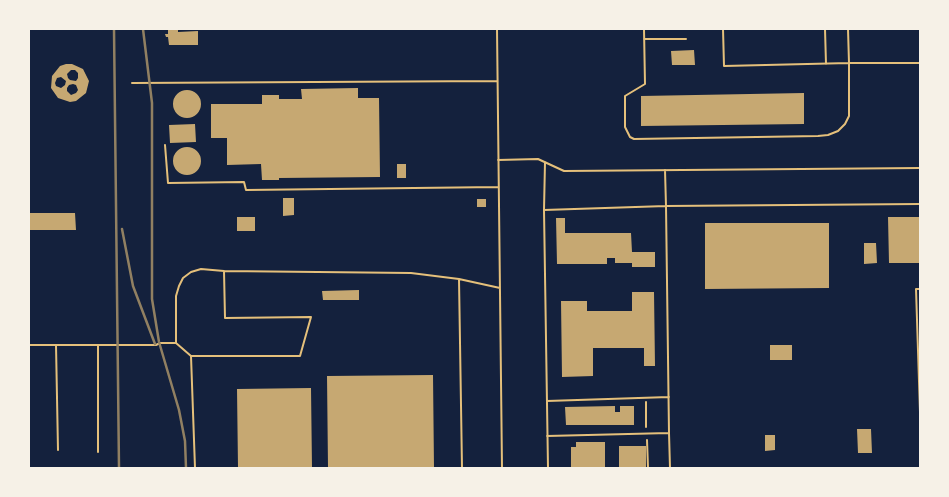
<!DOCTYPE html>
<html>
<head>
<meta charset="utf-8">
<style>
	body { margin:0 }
	#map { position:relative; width:949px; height:497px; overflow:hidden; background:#14213d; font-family:Arial,sans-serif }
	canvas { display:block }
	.frame { position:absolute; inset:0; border:30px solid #f6f1e7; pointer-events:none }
</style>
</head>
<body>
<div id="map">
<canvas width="949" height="497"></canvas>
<div class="frame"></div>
</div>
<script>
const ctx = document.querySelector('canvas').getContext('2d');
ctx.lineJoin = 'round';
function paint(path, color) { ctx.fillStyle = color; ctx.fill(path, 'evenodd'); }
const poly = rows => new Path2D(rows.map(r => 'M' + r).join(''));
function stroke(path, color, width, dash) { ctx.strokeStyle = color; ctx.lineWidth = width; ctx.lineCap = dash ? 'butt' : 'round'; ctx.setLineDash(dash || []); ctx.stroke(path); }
const building = poly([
	[168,29,178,29,178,32,198,31,198,45,169,45,168,37,166,37,165,34,168,34],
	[694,50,695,65,672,65,671,51],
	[66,64,72,64,83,69,89,81,86,93,76,101,70,102,58,98,51,88,52,76,60,66],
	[71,70,75,70,78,73,78,78,76,81,70,80,68,78,67,74],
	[61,77,66,81,65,85,61,88,56,86,55,83,57,78],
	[73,84,76,85,78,90,76,93,71,95,67,91,67,88,69,85],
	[358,88,358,98,379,98,380,177,279,178,279,180,262,180,261,164,227,165,227,138,211,138,211,104,262,104,262,95,279,95,279,99,302,99,301,89],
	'173 104a14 14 0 1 1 28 0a14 14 0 1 1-28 0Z',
	[804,93,804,124,641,126,641,96],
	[195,124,196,142,170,143,169,125],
	'173 161a14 14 0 1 1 28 0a14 14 0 1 1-28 0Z',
	[397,164,406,164,406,178,397,178],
	[283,198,294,198,294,215,283,216],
	[477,199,486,199,486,207,477,207],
	[29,213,75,213,76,230,29,230],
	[237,217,255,217,255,231,237,231],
	[888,217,920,217,920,263,889,263],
	[556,218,565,218,565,233,631,233,632,252,655,252,655,267,632,267,632,263,615,263,615,258,607,258,607,264,557,264],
	[705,223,829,223,829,288,705,289],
	[864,243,876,243,877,263,864,264],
	[359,290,359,300,323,300,322,291],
	[632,292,654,292,655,366,644,366,644,348,593,348,593,376,562,377,561,301,587,301,587,311,632,311],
	[770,345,792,345,792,360,770,360],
	[433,375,434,468,328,468,327,376],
	[311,388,312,468,238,468,237,389],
	[615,406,615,412,620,412,620,406,634,406,634,425,566,425,565,407],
	[857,429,871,429,872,453,858,453],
	[765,435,775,435,775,450,765,451],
	[576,442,605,442,605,468,571,468,571,447,576,447],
	[619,446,646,446,646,468,619,468]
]);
const path = poly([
	[646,402,646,427],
	[647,440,648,468]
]);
const service = poly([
	[497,29,502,468],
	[644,29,645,84,625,96,625,127,630,137,634,139,818,136,828,135,838,131,845,124,849,116,849,63,724,66,723,29],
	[825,29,826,64],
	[848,29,849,63,920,63],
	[644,39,686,39],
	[132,83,497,81],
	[165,145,168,183,244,182,246,190,498,187],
	[498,160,538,159,564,171,920,168],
	[545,162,544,210,666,206,665,170],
	[544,210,548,468],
	[459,279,462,468],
	[920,289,916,289,920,412],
	[176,343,191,356],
	[29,345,156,345,160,343,176,343,176,296,179,286,183,278,191,272,201,269,224,271],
	[56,345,58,450],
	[547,401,669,397],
	[669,433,666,206,920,204],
	[547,436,669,433,670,468],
	[98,452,98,345],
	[195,468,191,356,300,356,311,317,225,318,224,271,411,273,459,279,500,288]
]);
const rail = poly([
	[114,29,119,468],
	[143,29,152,103,152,299,159,342,179,410,185,441,186,468],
	[122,229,133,286,155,344]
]);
paint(building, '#c6a872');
stroke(path, '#e5c07b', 2);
stroke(service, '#e5c07b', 2);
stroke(rail, '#918062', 2.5);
</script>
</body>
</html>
